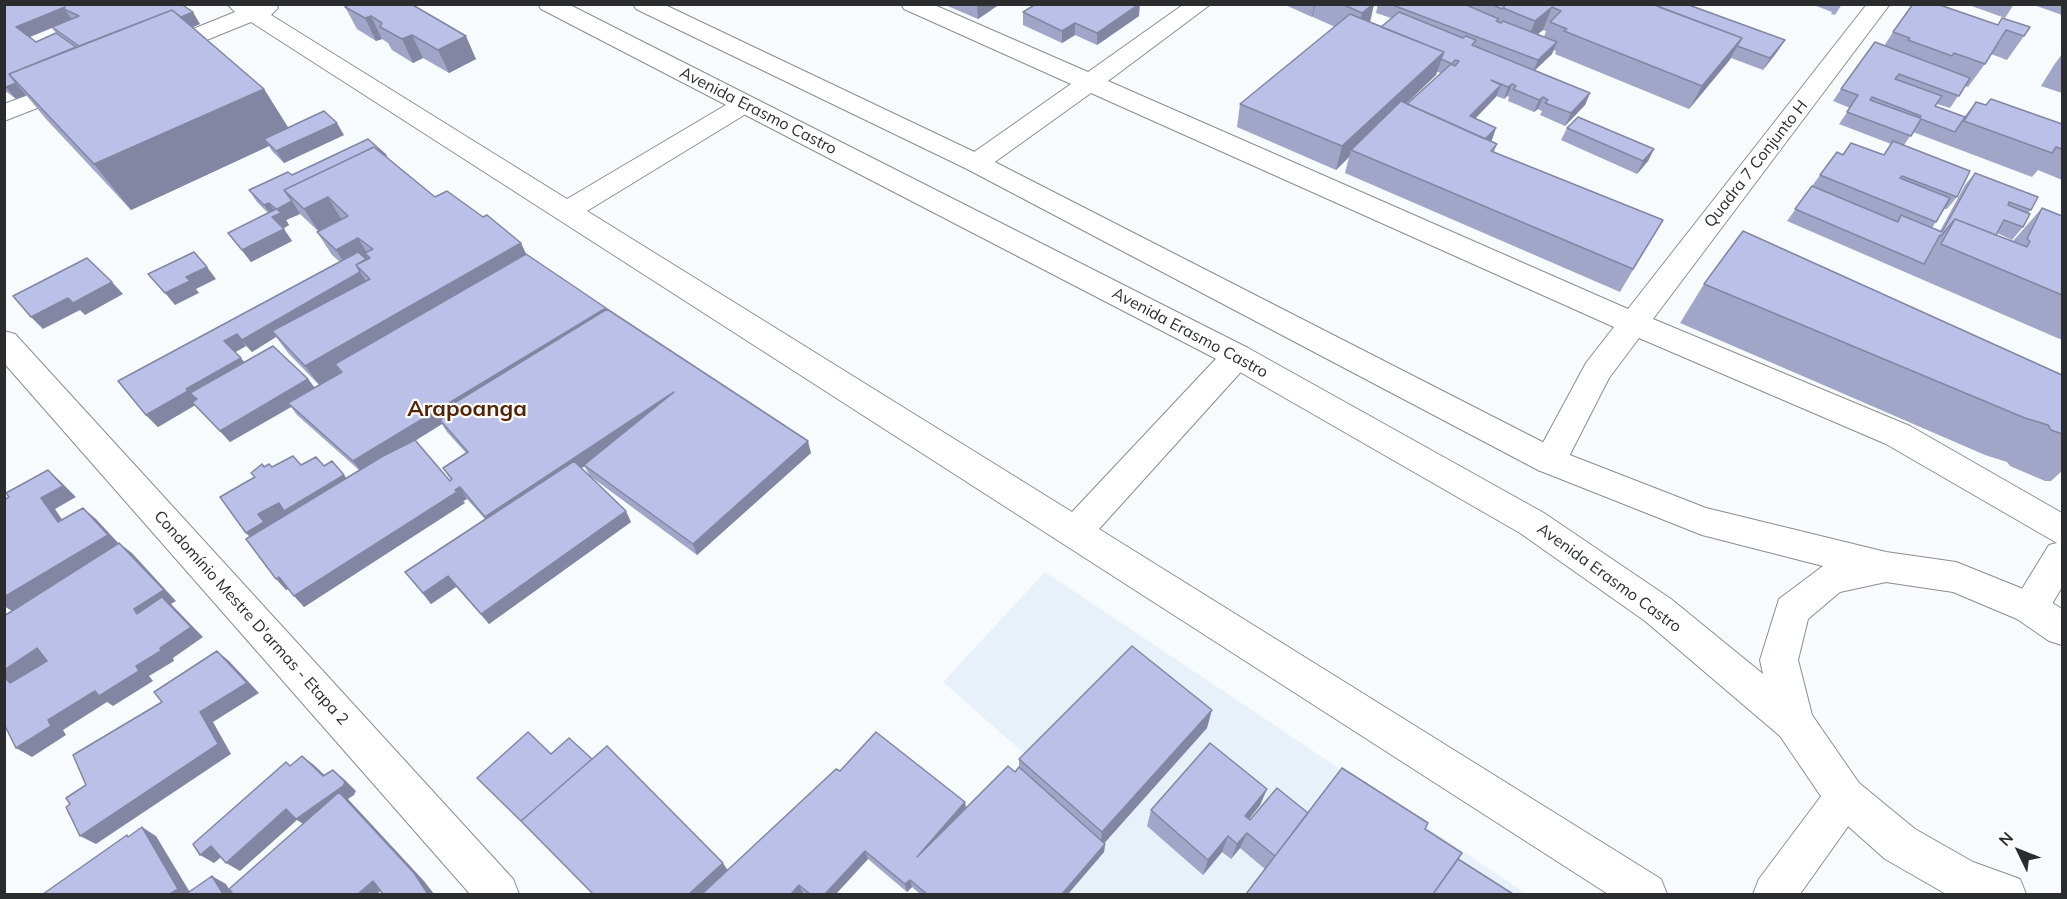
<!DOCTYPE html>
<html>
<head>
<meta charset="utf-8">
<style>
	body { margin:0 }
	#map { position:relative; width:2067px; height:899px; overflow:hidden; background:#f8fbfe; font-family:Mulish,sans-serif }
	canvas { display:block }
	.frame { position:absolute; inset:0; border:6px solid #2b2c2d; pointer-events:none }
	.north { position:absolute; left:1989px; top:821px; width:60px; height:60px; -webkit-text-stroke:4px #fff; paint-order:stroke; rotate:313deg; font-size:16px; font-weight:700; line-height:24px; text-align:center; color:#2b2c2d }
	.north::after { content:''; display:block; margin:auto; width:21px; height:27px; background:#2b2c2d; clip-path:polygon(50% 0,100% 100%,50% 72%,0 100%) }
</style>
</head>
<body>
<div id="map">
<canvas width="2067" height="899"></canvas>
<div class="frame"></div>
<div class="north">N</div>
</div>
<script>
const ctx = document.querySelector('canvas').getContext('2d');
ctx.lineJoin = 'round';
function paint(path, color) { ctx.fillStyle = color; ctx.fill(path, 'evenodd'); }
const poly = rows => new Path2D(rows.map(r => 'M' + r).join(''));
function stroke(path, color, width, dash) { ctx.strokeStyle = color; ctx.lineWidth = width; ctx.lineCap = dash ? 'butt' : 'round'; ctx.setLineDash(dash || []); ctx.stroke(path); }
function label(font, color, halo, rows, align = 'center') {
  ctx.font = font + ' Mulish,sans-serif'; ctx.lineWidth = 4.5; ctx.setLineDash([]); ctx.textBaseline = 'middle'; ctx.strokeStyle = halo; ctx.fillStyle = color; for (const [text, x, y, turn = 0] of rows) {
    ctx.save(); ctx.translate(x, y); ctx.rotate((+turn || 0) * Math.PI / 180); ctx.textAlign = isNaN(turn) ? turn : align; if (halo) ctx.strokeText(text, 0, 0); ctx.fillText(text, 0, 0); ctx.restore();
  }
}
const built = poly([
	[1045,572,1527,894,987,894,1034,762,943,682]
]);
const minor = poly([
	[227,4,276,4,278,8,271,15,567,199,736,99,745,96,754,99,758,104,754,109,587,211,1072,512,1226,348,1237,345,1248,348,1252,356,1248,364,1099,529,1661,879,1667,894,1608,894,251,22,167,56,159,58,151,56,147,51,151,46,235,12,227,4],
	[901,4,932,4,1088,72,1184,4,1211,4,1108,81,1628,309,1867,4,1890,4,1653,319,1910,426,2062,513,2062,587,2043,619,2030,624,2017,619,2012,608,2017,597,2049,545,2057,543,1886,444,1639,338,1609,378,1562,470,1550,474,1538,470,1533,461,1538,452,1586,363,1614,327,1091,93,985,169,976,171,967,169,963,163,967,157,1071,84,904,9,901,4],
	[72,79,81,81,84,86,81,91,4,121,4,104,72,79],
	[4,331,15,334,513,879,519,894,470,894,4,363,4,331],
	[1845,777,1859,783,1865,797,1859,811,1800,894,1753,894,1759,879,1831,783,1845,777]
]);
const major = poly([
	[538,4,568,4,1248,348,1544,513,1671,599,1763,674,1760,660,1779,599,1823,566,1702,535,1538,470,967,169,636,9,633,4,663,4,985,157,1562,452,1706,508,1886,552,1956,562,2043,597,2062,609,2062,645,2049,641,2017,619,1953,592,1886,582,1840,592,1808,619,1798,660,1812,715,1859,783,1915,829,1973,862,2020,879,2026,894,1946,894,1885,859,1831,811,1780,736,1645,621,1520,533,1226,364,541,9,538,4]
]);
const wall = poly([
	[4,4,181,4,200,24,193,27,264,89,288,128,344,135,284,163,272,151,269,146,131,210,46,119,26,95,16,99,4,90],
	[52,28,57,34,36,42,30,37],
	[943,4,1000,4,978,19],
	[1283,4,1374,4,1370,22,1381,27,1391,18,1376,13,1378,4,1652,4,1785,40,1777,52,1763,70,1731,58,1689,109,1555,54,1556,51,1553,50,1552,54,1535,70,1590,93,1585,105,1565,126,1540,115,1542,111,1538,109,1534,112,1508,101,1509,97,1507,96,1504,99,1496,96,1475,119,1492,140,1491,141,1497,144,1494,152,1649,243,1620,292,1345,173,1349,157,1336,170,1237,127,1240,104,1335,27,1313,17,1313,16,1312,17],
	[1543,30,1546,31,1544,37,1537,34],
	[1437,72,1441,73,1407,104,1406,104,1436,75],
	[1811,4,1842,4,1835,15,1831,14,1832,12],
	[1966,4,2014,4,2005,18],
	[2031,4,2062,4,2062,15],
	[345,7,476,59,449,73,423,58,413,63,392,50,388,43,382,39,376,41,357,29],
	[1023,12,1139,16,1097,45,1075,35,1062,43,1023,25],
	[2002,18,2024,36,2007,60,1991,54,1985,64,1968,87,1965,86,1950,108,1937,104,1935,106,1964,117,1976,102,1986,105,1991,99,2062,124,2062,180,2038,170,2032,177,1913,132,1904,145,1957,197,1947,209,1944,209,1932,228,1940,231,1965,185,1975,173,2031,210,2028,213,2023,227,2012,240,1997,233,1996,235,2013,241,2042,208,2062,216,2062,340,1787,221,1820,175,1842,155,1851,143,1883,155,1891,144,1839,124,1850,108,1833,101,1841,89,1884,46,1893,32,1997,25],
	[2062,54,2062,93,2041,86,2054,65],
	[1567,128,1654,149,1648,161,1637,174,1561,140],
	[388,158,435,197,483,217,521,243,526,254,607,309,811,453,697,555,590,476,631,522,489,624,456,587,431,604,405,572,485,519,467,499,463,501,465,503,304,607,288,589,286,590,249,536,255,477,264,467,301,465,324,466,347,478,359,470,297,415,291,407,230,442,195,405,158,427,146,415,340,262,332,255,317,232,318,231,300,214,286,220,289,225,283,228,292,241,251,262,228,233,268,213,257,202,249,190,292,175],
	[276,337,289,354,319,385,315,388,308,379,244,362,235,352,246,346,252,352],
	[442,424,447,432,466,453,443,468,451,480,450,481,415,441],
	[584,466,590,476,581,468],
	[1704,284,2062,375,2062,471,2051,481,2045,481,2010,466,2007,462,1985,455,1680,323],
	[1207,728,1104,843,1105,844,1104,852,1068,894,920,894,912,887,907,892,868,859,836,894,806,894,803,893,593,894,551,754,592,759,728,870,840,771,965,802,966,808,1015,772,1019,767,1019,759],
	[1267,789,1260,805,1249,819,1250,820,1308,813,1265,869,1240,848,1231,859,1222,852,1203,875,1147,826,1151,810]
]);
const shadedWall = poly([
	[977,4,1000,4,978,19],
	[1140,4,1139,16,1097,45,1097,33],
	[1315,4,1313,16,1312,17,1314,5],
	[1373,4,1374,4,1369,26,1356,36,1362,13],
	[65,7,64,9,72,19,25,39,16,27],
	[1552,7,1543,30,1526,44,1535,21],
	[193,12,200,24,98,66,89,54],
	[371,16,382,39,376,41,365,18],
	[1075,23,1075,35,1062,43,1062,31],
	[412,35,423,58,413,63,402,39],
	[466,36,476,59,449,73,438,50],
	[1742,38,1729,61,1689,109,1702,86],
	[1785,40,1777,52,1763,70,1770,58],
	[1557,42,1552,54,1533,72,1538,60],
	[1444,52,1436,75,1355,152,1351,150,1349,157,1336,170,1342,146],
	[16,83,26,95,16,99,6,87],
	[1512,84,1507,96,1504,99,1508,87],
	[1501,85,1496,97,1465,129,1470,116],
	[264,89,293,135,264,139,269,146,131,210,94,164],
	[1590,93,1585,105,1565,126,1571,113],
	[1543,97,1538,109,1534,112,1539,100],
	[337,123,344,135,284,163,276,151],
	[1496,128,1492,140,1473,158,1477,146],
	[1654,149,1648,161,1637,174,1643,161],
	[386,155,393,167,329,199,342,220,319,232,304,209],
	[292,201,300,214,286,220,289,225,281,230,264,205,269,203,277,215,277,209],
	[284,229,292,241,251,262,242,250],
	[358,238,372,261,365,253,370,262,356,265,351,273,336,250],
	[521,243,532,267,335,364,343,376,322,388,305,366],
	[207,267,216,279,196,289,199,293,175,305,165,293,186,277],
	[360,272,368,284,272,331,276,337,252,352,242,340],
	[112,282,123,294,85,315,73,303],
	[68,298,80,310,43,329,31,317],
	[606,308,611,320,448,415,443,410,449,420,440,420,442,424,362,473,353,461],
	[237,334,246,346,234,353,224,341],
	[241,358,251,370,197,400,199,403,158,427,146,415,186,389],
	[308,379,317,391,288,403,291,407,230,442,220,431],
	[674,392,678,404,492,528,485,517],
	[808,441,811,453,697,555,693,544],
	[48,470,61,482,76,497,55,509,71,533,58,522,41,498],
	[344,475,353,486,257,544,246,533,258,514,279,503],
	[460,487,467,499,463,501,465,503,304,607,294,596],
	[83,508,96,519,121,546,12,611,4,606,4,597],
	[626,511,631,522,489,624,481,614],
	[119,543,132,553,176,601,171,604,203,637,173,658,174,661,149,676,153,681,113,706,107,702,63,730,66,735,32,757,16,748,48,720,136,666,137,614,134,609],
	[448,576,456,587,431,604,423,593],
	[279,577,290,588,286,590,276,579],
	[37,648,52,658,10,683,4,677,4,670],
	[217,651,229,661,259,693,213,722,231,754,96,844,80,836,200,712],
	[1212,710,1207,728,1100,848,1102,832],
	[302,756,314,765,334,784,323,776],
	[333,770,344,779,356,791,354,795,348,799,424,881,434,894,428,894,308,827,297,820,240,871,226,863,286,809],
	[1267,789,1260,805,1239,832,1245,816],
	[965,802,966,811,917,857],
	[142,827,156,836,191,894,170,894],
	[1247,833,1240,848,1231,859,1237,844],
	[1228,836,1222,852,1203,875,1208,860],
	[1105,844,1104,852,1068,894,1062,894],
	[211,846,225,854,214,863,200,855],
	[865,851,868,859,836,894,825,894],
	[723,863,733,878,715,894,689,894],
	[212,876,226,884,232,894,223,894],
	[910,880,912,887,907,892,905,884],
	[373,881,384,888,377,894,358,894],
	[799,885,803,893,802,894,791,894]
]);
const building = poly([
	[4,4,181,4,193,12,181,17,172,10,79,46,52,27,79,16,64,9,65,7,16,27,36,42,56,33,76,47,9,74,16,83,6,87,4,85,4,4],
	[350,4,411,4,466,36,438,50,412,35,402,39,380,27,382,23,371,16,365,18,345,7,350,4],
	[1036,4,1139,4,1097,33,1075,23,1062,31,1023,12,1036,4],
	[1342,4,1373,4,1362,13,1342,4],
	[1390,4,1464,4,1499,19,1496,21,1501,23,1503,21,1557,42,1538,60,1390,4],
	[1491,4,1506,4,1502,9,1491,4],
	[1506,4,1652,4,1742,38,1702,86,1564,31,1567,29,1550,22,1561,11,1552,7,1535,21,1503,8,1506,4],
	[1662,4,1686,4,1785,40,1770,58,1737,46,1742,38,1659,7,1662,4],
	[1913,4,1937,4,1998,25,2002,18,2030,27,2024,36,2006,30,1985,64,1954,53,1952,56,1908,40,1910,38,1893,32,1913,4],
	[172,10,264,89,94,164,9,74,172,10],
	[1399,12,1463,38,1466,36,1476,40,1472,45,1590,93,1571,113,1545,103,1548,100,1543,97,1539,100,1513,89,1516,86,1512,84,1508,87,1491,80,1501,85,1470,116,1496,128,1485,139,1407,104,1451,64,1455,66,1459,61,1455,60,1452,64,1441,59,1444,52,1381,27,1399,12],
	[1350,14,1444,52,1342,146,1240,104,1350,14],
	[1875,42,1970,78,1959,96,1899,74,1895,79,1942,96,1935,106,1965,117,1955,132,1921,119,1911,136,1847,112,1858,95,1841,89,1875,42],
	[1872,97,1921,116,1920,118,1870,100,1872,97],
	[1991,99,2062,124,2062,149,2056,147,2052,153,1964,121,1976,102,1986,105,1991,99],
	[1401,101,1497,144,1491,151,1663,220,1633,269,1351,150,1401,101],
	[324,111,337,123,276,151,264,139,324,111],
	[1578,117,1654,149,1643,161,1567,128,1578,117],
	[368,139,386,155,385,155,374,147,284,190,292,201,277,209,281,213,272,217,284,229,242,250,228,233,276,209,269,203,264,205,249,190,288,172,292,175,368,139],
	[1893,141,1970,171,1957,197,1902,176,1900,178,1950,198,1936,222,1820,175,1837,152,1843,155,1851,143,1884,155,1893,141],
	[374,147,435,197,447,191,483,217,487,215,521,243,305,366,272,331,370,279,356,265,370,258,365,253,373,249,358,238,336,250,317,232,348,216,328,197,304,209,284,190,374,147],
	[1975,173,2038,197,2031,210,2009,202,2008,205,2030,214,2023,227,2004,220,1996,235,1955,219,1941,236,1940,235,1924,264,1795,209,1812,186,1898,222,1901,215,1942,232,1975,173],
	[2042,208,2062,216,2062,295,1941,244,1955,219,2027,247,2030,241,2027,239,2042,208],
	[1743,231,2062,375,2062,434,2051,430,2048,425,2025,418,1704,284,1743,231],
	[194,252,207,267,186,277,190,281,165,293,148,274,194,252],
	[358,252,366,259,356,265,360,272,242,340,237,334,224,341,241,358,186,389,188,391,146,415,118,381,358,252],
	[526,254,606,308,353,461,288,403,342,372,335,364,526,254],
	[87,258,112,282,73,303,68,298,31,317,13,296,87,258],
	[607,309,808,441,693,544,584,465,674,392,485,517,460,487,455,490,457,492,294,596,279,577,276,579,246,539,383,456,415,440,450,481,452,479,443,468,468,452,440,420,448,415,443,410,607,309],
	[273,346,308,379,220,431,192,402,197,399,190,393,273,346],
	[293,456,301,465,316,457,324,466,332,461,344,475,284,511,279,503,258,514,264,522,246,533,220,497,255,477,251,473,262,464,264,467,269,464,272,467,293,456],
	[574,461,626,511,481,614,448,576,423,593,405,572,574,461],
	[48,470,63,486,41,498,58,522,83,508,108,535,4,597,4,500,9,497,6,493,48,470],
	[119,543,164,590,134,609,137,614,162,597,191,627,160,648,161,651,136,666,139,671,99,696,95,691,48,720,51,726,16,748,4,724,4,677,10,683,47,661,37,648,4,670,4,616,119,543],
	[1132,646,1212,710,1102,832,1019,759,1132,646],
	[217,651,247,683,200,712,218,744,80,836,66,807,70,804,66,798,86,785,73,755,162,702,154,692,217,651],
	[528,732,551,754,569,738,592,759,521,821,522,822,477,778,528,732],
	[876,732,965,802,917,857,1008,766,1015,772,1019,767,1105,844,1062,894,927,894,910,880,905,884,865,851,825,894,810,894,799,885,791,894,702,894,836,769,840,771,876,732],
	[1210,743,1267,789,1245,816,1250,820,1277,788,1308,813,1275,856,1247,833,1237,844,1228,836,1208,860,1151,810,1210,743],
	[607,746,723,863,689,894,593,894,521,821,607,746],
	[302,756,323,776,333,770,345,782,343,786,296,819,286,809,226,863,211,846,200,855,193,844,286,762,290,766,302,756],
	[1342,768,1428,823,1425,829,1462,853,1433,894,1246,894,1342,768],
	[339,792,414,873,428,894,383,894,373,881,358,894,233,894,229,889,339,792],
	[142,827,178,889,170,894,43,894,127,835,128,837,142,827],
	[1458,859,1513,894,1433,894,1458,859],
	[212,876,223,894,186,894,212,876]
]);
const streetNames = [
	["Avenida Erasmo Castro",758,111,27],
	["Quadra 7 Conjunto H",1756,164,-52],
	["Avenida Erasmo Castro",1190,333,28],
	["Avenida Erasmo Castro",1609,578,36],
	["Condomínio Mestre D'armas - Etapa 2",251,618,48]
];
const districtNames = [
	["Arapoanga",467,409]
];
paint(built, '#e8f1fa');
stroke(minor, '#8a8d90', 2);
stroke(major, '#8a8d90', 2);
paint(minor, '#fff');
paint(major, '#fff');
paint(wall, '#a1a5c8');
paint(shadedWall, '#8386a2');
paint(building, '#bbc0e8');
stroke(building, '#8386a2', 1.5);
label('16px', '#2b2c2d', '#fff', streetNames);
label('bold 22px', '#532406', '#fff', districtNames);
</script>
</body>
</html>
